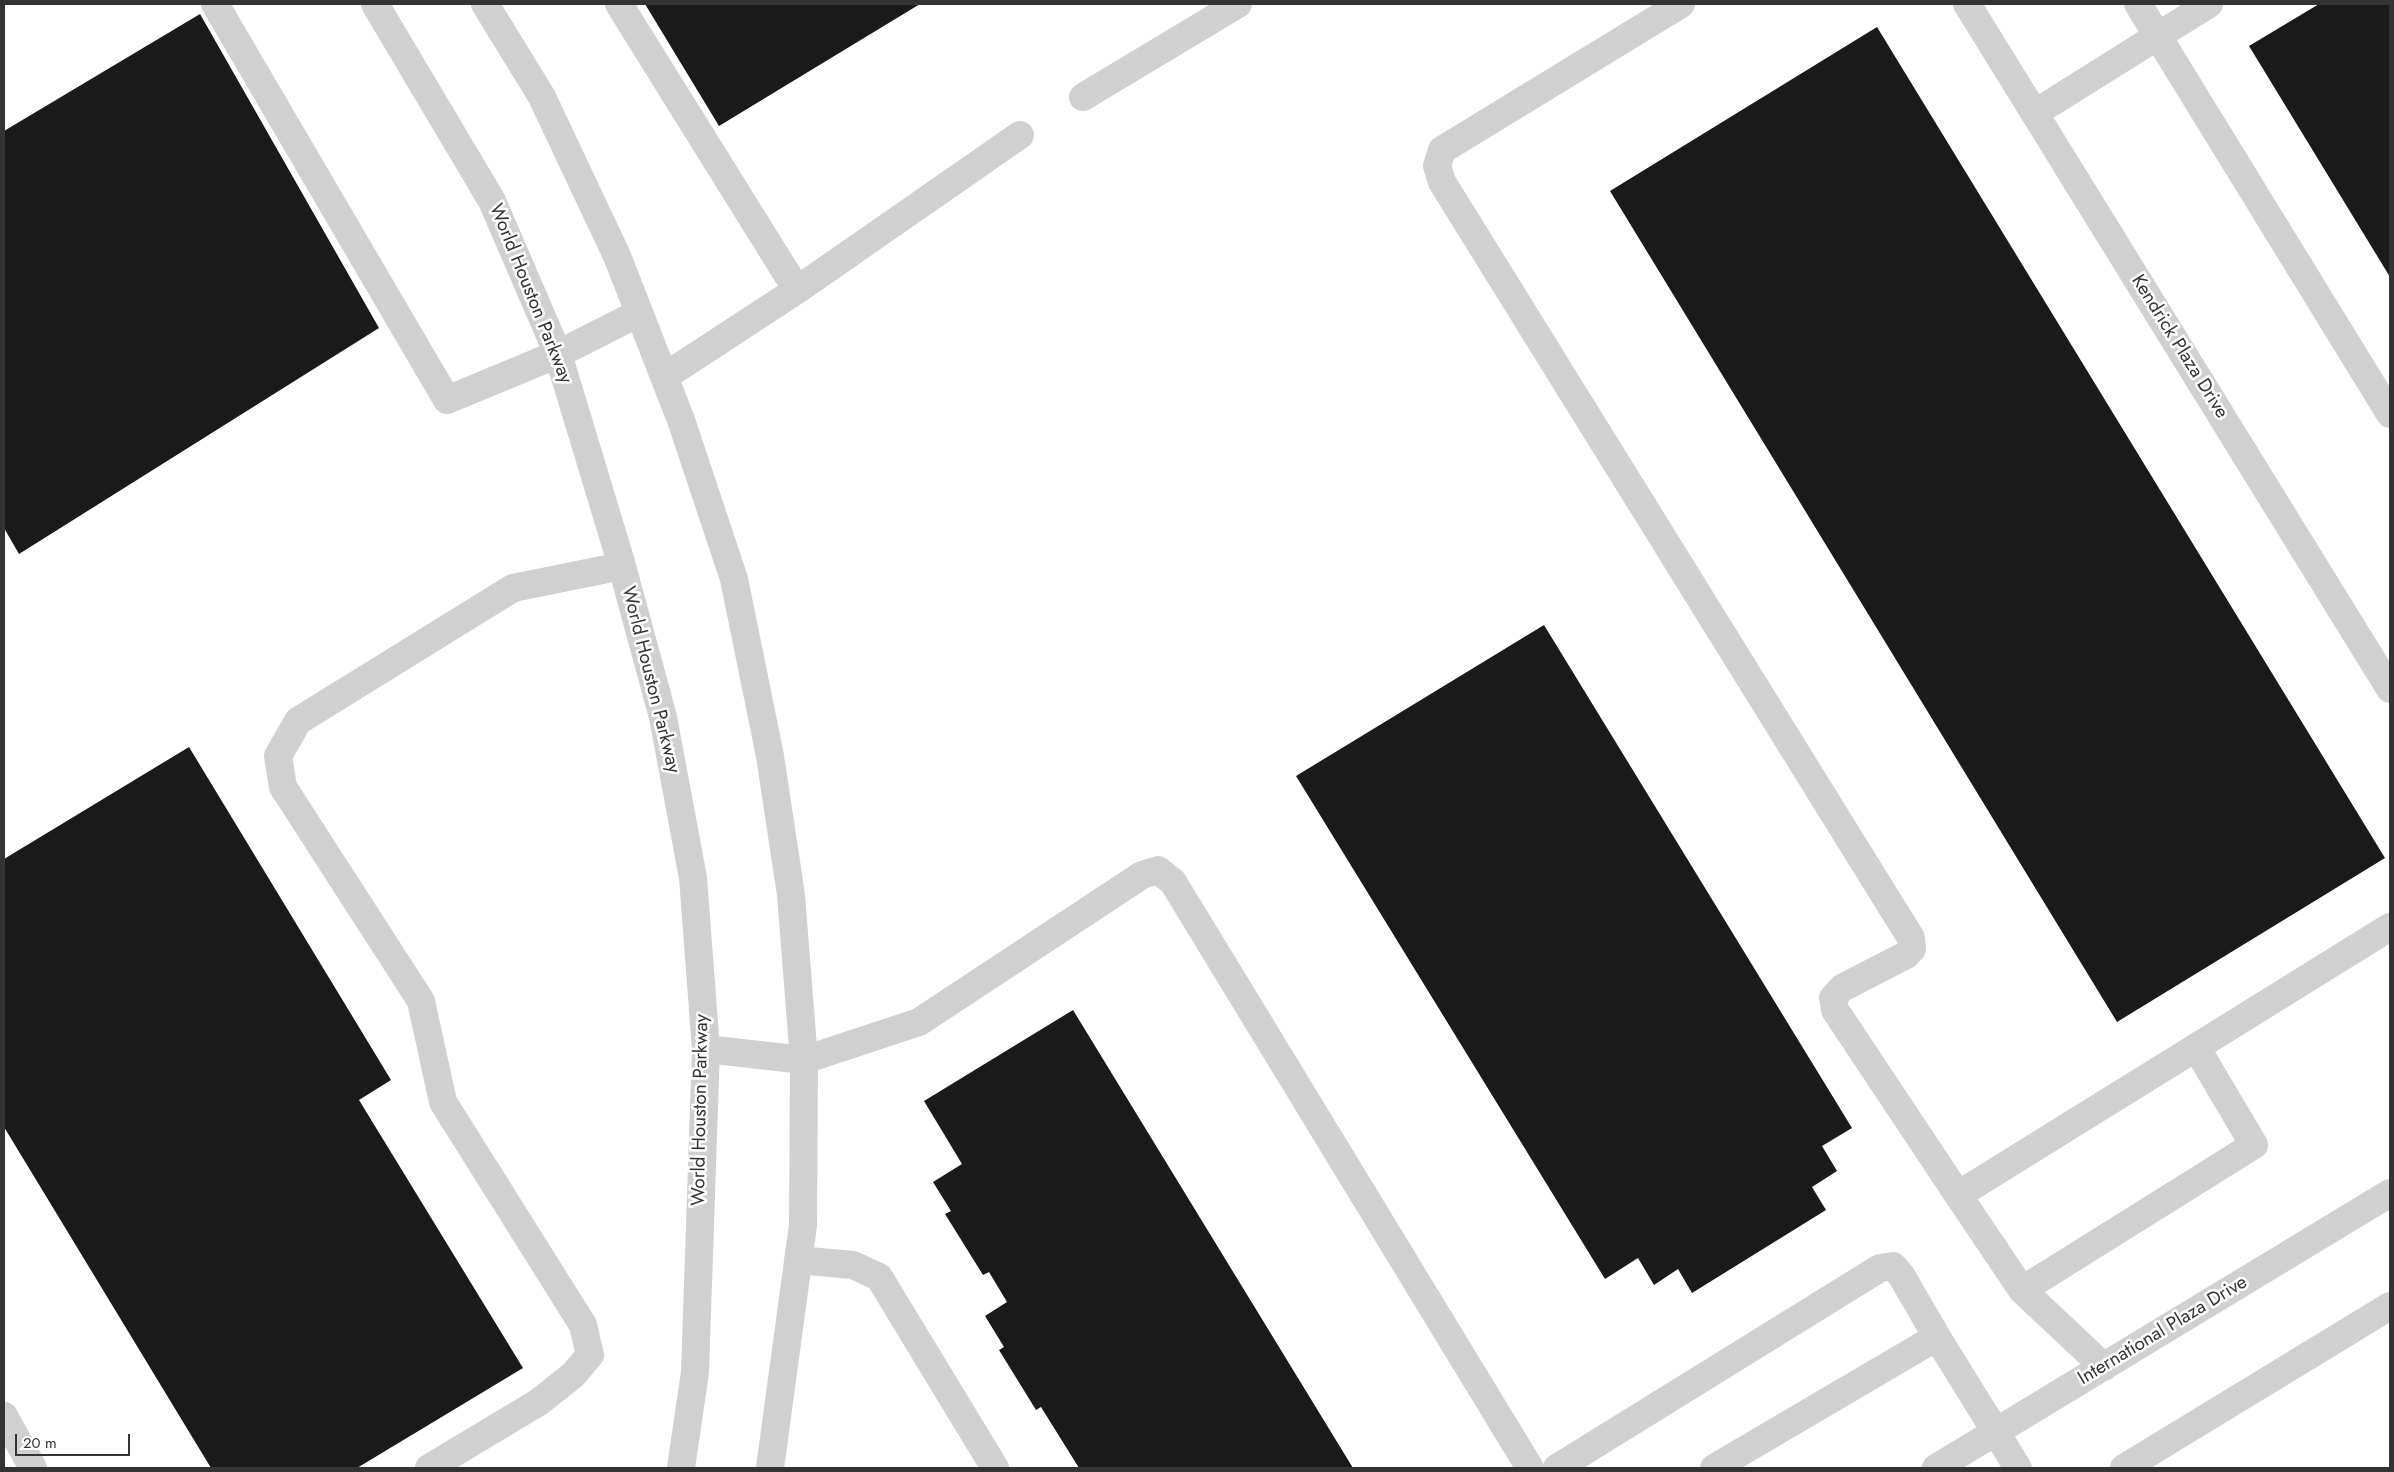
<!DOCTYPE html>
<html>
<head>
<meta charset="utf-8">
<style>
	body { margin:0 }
	#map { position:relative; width:2394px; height:1472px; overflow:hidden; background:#fff; font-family:Jost,sans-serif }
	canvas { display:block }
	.frame { position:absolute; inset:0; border:5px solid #333; pointer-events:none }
	.scale { position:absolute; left:15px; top:1434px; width:115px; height:22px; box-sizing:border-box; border:2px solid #333; border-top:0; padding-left:6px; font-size:15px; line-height:18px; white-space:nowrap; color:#333; -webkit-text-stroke:4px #fff; paint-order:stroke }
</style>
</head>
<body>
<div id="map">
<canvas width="2394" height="1472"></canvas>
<div class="frame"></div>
<div class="scale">20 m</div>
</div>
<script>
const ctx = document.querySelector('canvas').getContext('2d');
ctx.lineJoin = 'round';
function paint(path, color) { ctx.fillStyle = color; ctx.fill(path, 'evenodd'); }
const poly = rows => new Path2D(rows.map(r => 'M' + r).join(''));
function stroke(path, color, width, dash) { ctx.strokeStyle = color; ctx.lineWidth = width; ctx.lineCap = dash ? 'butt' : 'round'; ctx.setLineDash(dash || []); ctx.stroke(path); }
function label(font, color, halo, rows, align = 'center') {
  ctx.font = font + ' Jost,sans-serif'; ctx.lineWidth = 5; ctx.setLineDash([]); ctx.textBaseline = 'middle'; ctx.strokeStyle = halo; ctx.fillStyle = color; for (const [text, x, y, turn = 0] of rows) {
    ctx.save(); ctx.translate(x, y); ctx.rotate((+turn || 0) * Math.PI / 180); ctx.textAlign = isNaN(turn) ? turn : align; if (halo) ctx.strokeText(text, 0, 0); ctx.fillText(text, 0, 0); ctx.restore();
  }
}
const building = poly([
	[645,4,920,4,719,126],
	[2319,4,2390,4,2390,277,2249,46],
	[200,14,379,328,19,554,4,528,4,131],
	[1877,27,2385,858,2117,1022,1610,191],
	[1544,625,1852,1128,1822,1146,1837,1171,1812,1187,1826,1210,1692,1293,1678,1269,1654,1285,1638,1258,1605,1279,1296,776],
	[189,747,391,1080,359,1100,523,1368,357,1468,211,1468,4,1127,4,859],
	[1073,1010,1353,1468,1079,1468,1041,1407,1036,1410,999,1350,1004,1347,985,1316,1007,1302,989,1272,983,1275,945,1214,951,1211,933,1182,962,1164,924,1101]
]);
const minor = poly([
	[215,4,447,400,558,354,639,313],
	[375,4,492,201,558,354,620,559,663,717,693,878,706,1049,695,1372,681,1468],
	[485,4,542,97,617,256,681,420,734,579,770,756,791,895,804,1060,803,1225,770,1468],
	[619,4,797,290,664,377],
	[1681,4,1442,150,1437,166,1442,182,1911,938,1912,949,1906,955,1842,988,1833,998,1835,1010,1958,1195],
	[1967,4,2390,689],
	[2138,4,2390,414],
	[1083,97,1238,4],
	[2035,113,2209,4],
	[797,290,1020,135],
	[706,1049,804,1060,919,1022,1142,875,1158,870,1173,882,1530,1468],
	[798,1260,853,1265,879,1277,995,1468],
	[2022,1290,2254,1145,2196,1047],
	[2104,1367,2022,1290,1958,1195,2390,927],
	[4,1416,33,1468],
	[429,1468,539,1402,573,1375,590,1355,583,1325,443,1102,421,1001,283,787,278,756,298,721,513,588,622,566],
	[1557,1468,1880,1268,1893,1266,1901,1275,1937,1337,2018,1468],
	[1714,1468,1937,1337],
	[1936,1468,2390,1193],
	[2124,1468,2390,1306]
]);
const streetNames = [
	["World Houston Parkway",530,294,68],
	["Kendrick Plaza Drive",2179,347,58],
	["World Houston Parkway",650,680,76],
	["World Houston Parkway",701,1110,-89],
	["International Plaza Drive",2163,1331,-31]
];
paint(building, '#1a1a1a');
stroke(minor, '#d0d0d0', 28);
label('19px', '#333', '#fff', streetNames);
</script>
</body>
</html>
